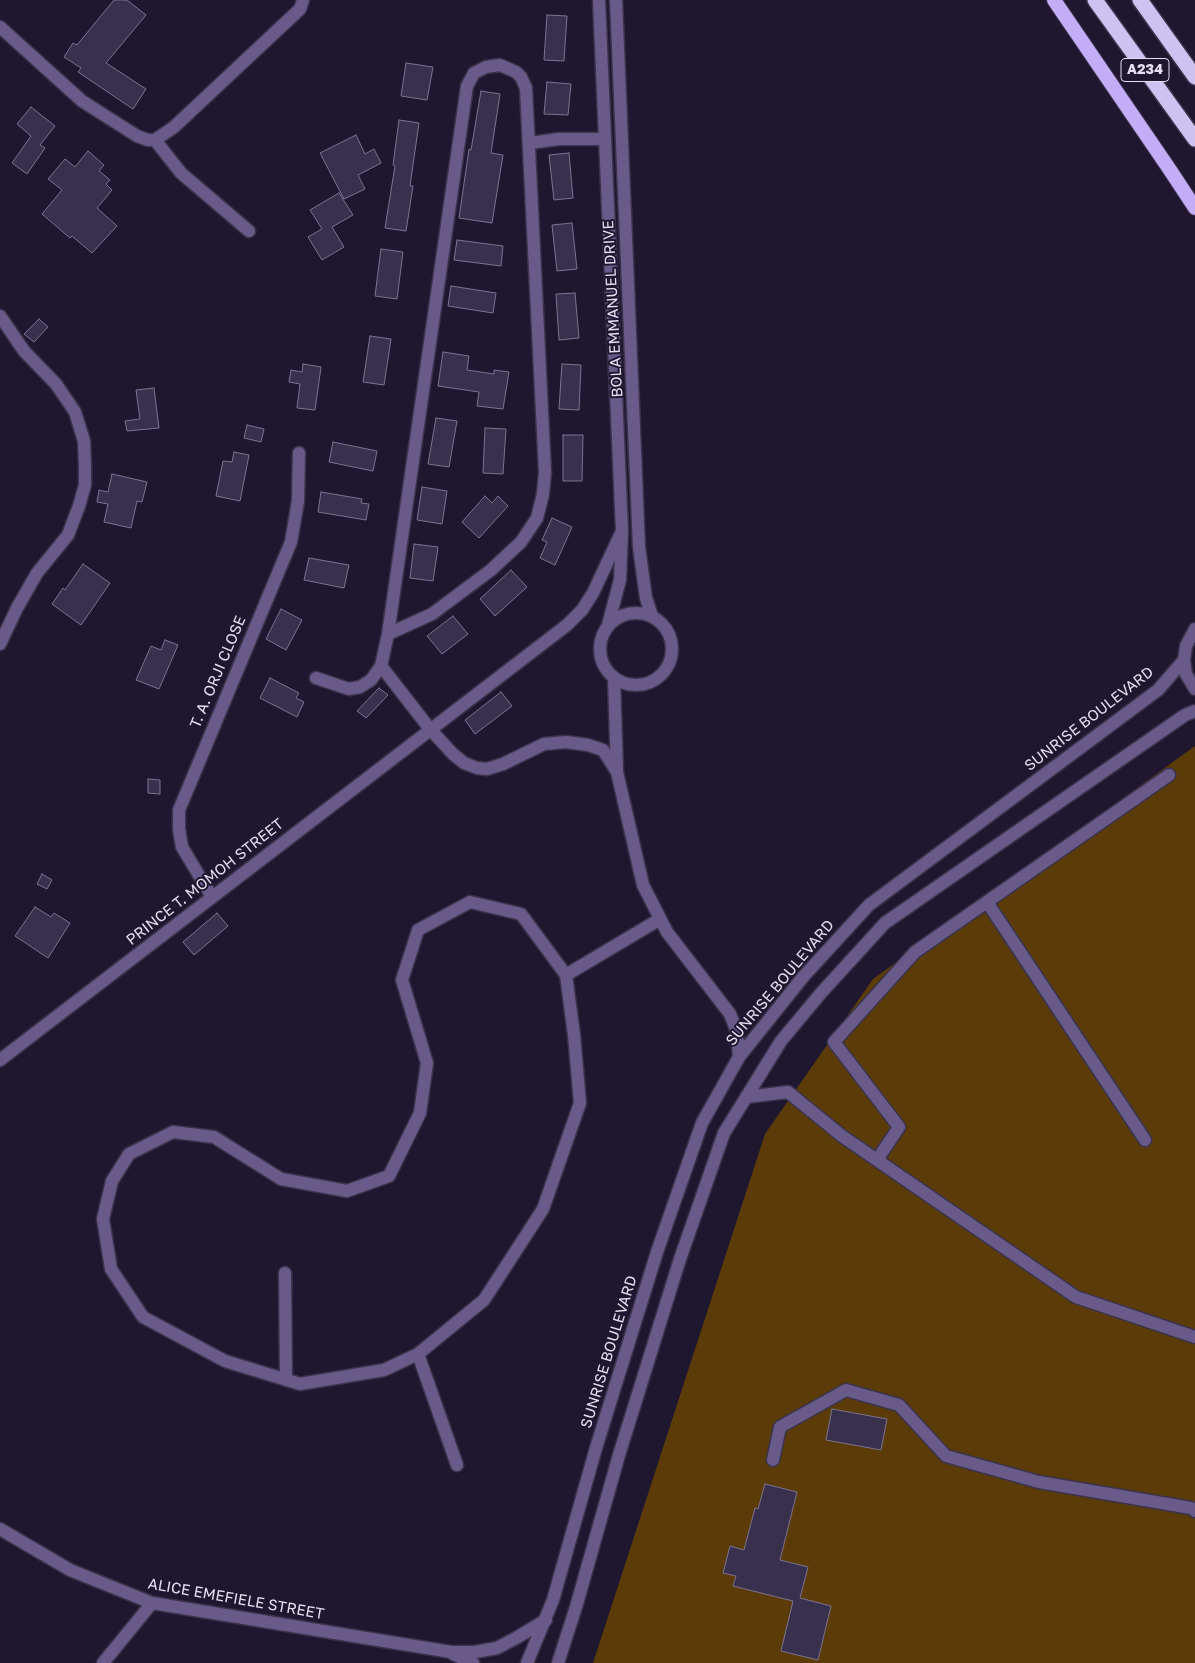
<!DOCTYPE html>
<html>
<head>
<meta charset="utf-8">
<style>
	body { margin:0 }
	canvas { display:block; background:#1f1730 }
</style>
</head>
<body>
<canvas width="1195" height="1663"></canvas>
<script>
const ctx = document.querySelector('canvas').getContext('2d');
ctx.lineJoin = 'round';
function paint(path, color) { ctx.fillStyle = color; ctx.fill(path, 'evenodd'); }
const poly = rows => new Path2D(rows.map(r => 'M' + r).join(''));
function stroke(path, color, width, dash) { ctx.strokeStyle = color; ctx.lineWidth = width; ctx.lineCap = dash ? 'butt' : 'round'; ctx.setLineDash(dash || []); ctx.stroke(path); }
function label(font, color, halo, rows, align = 'center') {
  ctx.font = font + ' "Golos Text",sans-serif'; ctx.lineWidth = 4; ctx.setLineDash([]); ctx.textBaseline = 'middle'; ctx.strokeStyle = halo; ctx.fillStyle = color; for (const [text, x, y, turn = 0] of rows) {
    ctx.save(); ctx.translate(x, y); ctx.rotate((+turn || 0) * Math.PI / 180); ctx.textAlign = isNaN(turn) ? turn : align; if (halo) ctx.strokeText(text, 0, 0); ctx.fillText(text, 0, 0); ctx.restore();
  }
}
const green = poly([
	[1195,746,1195,1663,593,1663,765,1134,873,979]
]);
const building = poly([
	[114,0,127,0,146,15,106,63,146,89,133,109,78,72,81,68,64,57,73,43,77,45,114,0],
	[547,15,567,16,564,61,544,60,547,15],
	[406,63,433,67,427,100,401,96,406,63],
	[547,82,571,84,568,115,544,114,547,82],
	[481,91,500,94,491,153,503,155,492,223,459,218,469,149,471,150,481,91],
	[31,107,55,126,40,145,45,148,27,174,12,163,31,136,17,124,31,107],
	[399,120,419,123,410,186,413,186,406,231,385,228,395,166,393,165,399,120],
	[356,135,365,154,374,149,381,163,358,175,365,189,344,199,320,153,356,135],
	[88,151,104,165,99,171,110,180,106,184,112,190,97,208,117,226,92,253,72,236,70,238,42,214,62,190,48,179,65,159,75,167,88,151],
	[569,153,573,198,554,200,549,155,569,153],
	[339,193,353,215,332,227,344,247,322,260,308,237,322,229,310,210,339,193],
	[572,223,577,269,557,271,552,225,572,223],
	[457,240,503,246,501,266,454,260,457,240],
	[381,249,403,252,397,299,375,296,381,249],
	[451,286,496,293,493,313,448,306,451,286],
	[575,293,579,338,559,340,556,294,575,293],
	[39,319,48,327,34,342,24,334,39,319],
	[370,336,391,339,384,385,363,382,370,336],
	[443,352,469,356,467,370,494,374,494,370,509,372,503,409,477,406,479,392,438,386,443,352],
	[303,364,321,367,315,410,297,408,300,384,289,382,291,370,302,372,303,364],
	[562,364,581,365,579,410,559,409,562,364],
	[154,388,159,428,127,431,125,421,140,419,136,390,154,388],
	[436,418,457,421,449,467,428,464,436,418],
	[247,425,264,429,261,442,244,438,247,425],
	[485,428,506,429,503,474,483,473,485,428],
	[563,435,583,435,582,481,563,481,563,435],
	[333,442,377,451,373,471,329,462,333,442],
	[234,452,249,455,240,501,216,496,223,461,232,462,234,452],
	[112,474,147,482,142,502,137,501,131,528,104,522,108,504,97,502,99,490,108,492,112,474],
	[422,487,447,491,442,524,417,520,422,487],
	[321,492,362,499,361,503,369,504,366,520,318,512,321,492],
	[485,496,492,503,498,496,508,506,479,538,462,522,485,496],
	[552,518,572,527,555,565,540,558,547,542,542,540,552,518],
	[414,544,438,547,433,581,410,578,414,544],
	[309,558,349,565,344,588,304,580,309,558],
	[83,564,110,583,81,625,52,604,63,588,65,590,83,564],
	[511,570,527,587,495,616,480,599,511,570],
	[281,609,302,620,286,650,266,639,281,609],
	[453,616,468,634,442,654,427,636,453,616],
	[165,640,178,645,159,689,136,680,151,646,161,650,165,640],
	[270,678,299,693,296,698,304,702,297,717,260,698,270,678],
	[379,688,388,695,366,718,357,711,379,688],
	[501,692,512,706,475,734,465,720,501,692],
	[148,779,160,780,160,794,148,793,148,779],
	[42,874,52,880,47,889,37,884,42,874],
	[35,907,51,917,54,913,70,923,48,958,15,936,35,907],
	[217,913,228,926,194,955,183,942,217,913],
	[832,1409,887,1419,881,1450,826,1440,832,1409],
	[765,1484,797,1492,780,1560,808,1567,800,1598,831,1606,818,1660,781,1651,793,1601,733,1586,736,1576,723,1573,730,1546,744,1550,755,1508,758,1509,765,1484]
]);
const minor = poly([
	[599,0,622,531,620,580,608,625],
	[616,0,639,547,646,598,652,616],
	[0,27,82,101,137,136,148,140,155,140,174,127,300,9,303,0],
	[155,140,181,173,249,231],
	[530,143,559,139,605,139],
	[0,316,24,351,56,384,75,412,84,441,85,466,85,485,79,506,68,535,37,573,17,608,0,644],
	'600 649a36 36 0 1 1 72 0a36 36 0 1 1-72 0Z',
	[1195,629,1186,646,1184,660,1186,674,1195,689],
	[381,666,430,729,453,754,464,763,477,768,487,769,503,764,544,744,566,742,588,745,603,750,617,772],
	[316,678,349,689,360,687,371,680,381,666,388,634,467,86,474,73,486,67,500,65,516,72,521,77,526,88,545,472,543,494,537,518,521,542,491,570,432,614,388,634],
	[614,678,617,772,643,885,667,932,730,1014,737,1032,739,1057],
	[212,897,182,847,179,829,179,810,291,542,298,501,299,453],
	[987,902,1145,1140],
	[566,975,660,919],
	[0,1060,567,625,582,610,593,593,622,531],
	[746,1097,788,1092,842,1136,1076,1297,1195,1337],
	[877,1160,899,1127,834,1042,915,952,1169,775],
	[285,1273,286,1380],
	[418,1354,384,1370,300,1384,225,1361,143,1317,111,1269,103,1219,112,1181,129,1154,173,1132,214,1137,281,1179,347,1191,389,1176,420,1113,427,1063,402,980,418,930,470,902,521,914,566,975,574,1035,580,1103,543,1209,484,1300,418,1354,457,1465],
	[773,1460,780,1427,846,1390,899,1405,946,1456,1039,1482,1191,1508,1195,1511],
	[0,1529,70,1570,152,1603,451,1652,475,1652,497,1648,516,1638,546,1620],
	[453,1654,473,1663],
	[103,1663,152,1603],
	[527,1663,553,1600,596,1448,657,1252,702,1123,739,1057,803,977,869,905,1158,690,1184,660],
	[558,1663,576,1607,619,1455,680,1259,724,1133,781,1041,821,993,885,923,1185,715,1195,711]
]);
const trunk = poly([
	[1054,0,1170,170,1195,208]
]);
const motorway = poly([
	[1095,0,1195,139],
	[1140,0,1195,77]
]);
const shields = [
	[1145,70,48]
];
const shieldNames = [
	["A234",1145,70]
];
const streetNames = [
	["BOLA EMMANUEL DRIVE",613,309,-93],
	["T. A. ORJI CLOSE",218,672,-67],
	["SUNRISE BOULEVARD",1089,719,-38],
	["PRINCE T. MOMOH STREET",205,882,-38],
	["SUNRISE BOULEVARD",780,983,-50],
	["SUNRISE BOULEVARD",609,1352,-73],
	["ALICE EMEFIELE STREET",236,1599,10]
];
paint(green, '#5b3c08');
paint(building, '#38304c');
stroke(building, '#7b7392', 1);
stroke(minor, '#3b334b', 15);
stroke(trunk, '#3b334b', 16);
stroke(motorway, '#3b334b', 18);
stroke(minor, '#685b89', 12);
stroke(trunk, '#c2adf6', 14);
stroke(motorway, '#cec2f1', 15);
for (const [x, y, w] of shields) { const box = new Path2D(); box.roundRect(x - w / 2, y - 11.5, w, 23, 4); ctx.fillStyle = '#1f1730'; ctx.fill(box); stroke(box, '#e4e0f2', 1); }
label('bold 14px', '#e4e0f2', null, shieldNames);
label('15px', '#e4e0f2', '#1f1730', streetNames);
</script>
</body>
</html>
